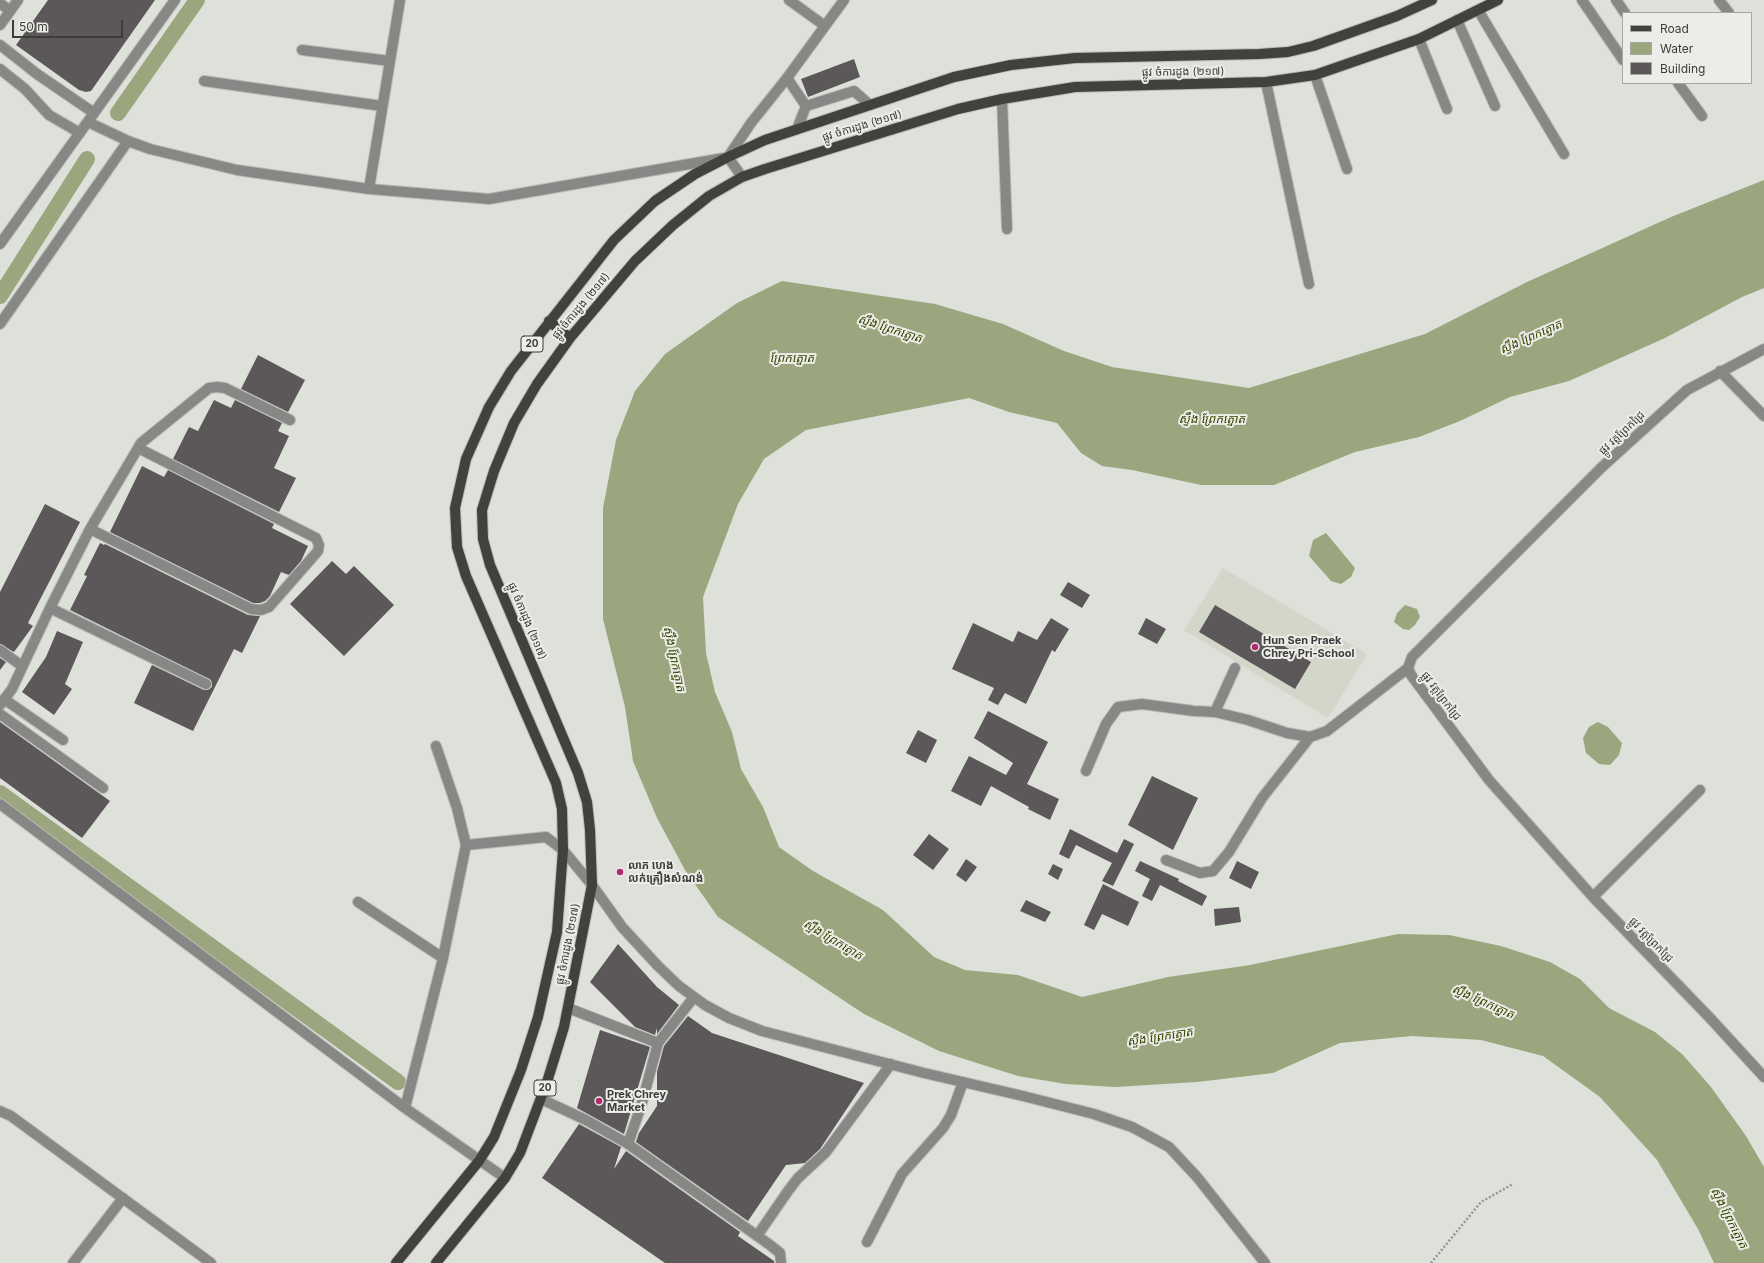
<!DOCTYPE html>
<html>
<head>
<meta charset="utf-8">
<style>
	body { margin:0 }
	#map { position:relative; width:1764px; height:1263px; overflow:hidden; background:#dee0da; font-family:Inter,sans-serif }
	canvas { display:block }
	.legend { position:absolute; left:1622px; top:12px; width:130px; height:72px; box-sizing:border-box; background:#ecede8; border:1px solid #a6a7a3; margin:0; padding:5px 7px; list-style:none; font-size:12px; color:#3c3d3b }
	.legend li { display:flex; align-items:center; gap:8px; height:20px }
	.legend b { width:20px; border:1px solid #a6a7a3 }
	.scale { position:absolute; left:12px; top:20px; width:111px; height:18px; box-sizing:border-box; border:2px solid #3c3d3b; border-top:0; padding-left:5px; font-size:12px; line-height:14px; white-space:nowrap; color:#3c3d3b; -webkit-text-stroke:3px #ecede8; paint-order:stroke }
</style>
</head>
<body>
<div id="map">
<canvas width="1764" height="1263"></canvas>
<ul class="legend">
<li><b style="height:5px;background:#41423e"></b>Road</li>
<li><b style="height:11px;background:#9ba67e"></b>Water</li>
<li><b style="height:11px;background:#5c5758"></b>Building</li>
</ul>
<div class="scale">50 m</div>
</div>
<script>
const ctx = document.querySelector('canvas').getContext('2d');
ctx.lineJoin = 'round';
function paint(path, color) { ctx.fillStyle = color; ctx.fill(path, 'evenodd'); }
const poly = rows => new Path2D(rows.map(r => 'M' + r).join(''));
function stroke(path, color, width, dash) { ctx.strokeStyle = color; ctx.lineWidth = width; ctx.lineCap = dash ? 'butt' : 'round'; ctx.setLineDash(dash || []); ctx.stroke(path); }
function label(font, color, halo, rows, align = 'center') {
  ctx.font = font + ' Inter,"Noto Sans Khmer",sans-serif'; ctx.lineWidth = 4; ctx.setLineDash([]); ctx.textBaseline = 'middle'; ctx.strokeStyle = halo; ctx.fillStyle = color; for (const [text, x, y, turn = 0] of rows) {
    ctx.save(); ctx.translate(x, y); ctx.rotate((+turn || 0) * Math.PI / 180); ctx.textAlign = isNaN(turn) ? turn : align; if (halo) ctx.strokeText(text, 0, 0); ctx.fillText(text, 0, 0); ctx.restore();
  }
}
const built = poly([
	[1223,568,1367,654,1328,718,1184,630]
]);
const water = poly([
	[1764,180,1764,288,1742,297,1665,338,1569,381,1510,397,1460,421,1419,437,1355,452,1274,485,1201,485,1132,470,1102,466,1081,453,1057,423,1009,412,969,398,806,430,764,459,738,504,703,597,706,653,715,692,732,732,741,769,763,807,779,847,813,871,883,910,934,957,965,970,1018,975,1082,997,1168,977,1250,965,1398,934,1449,935,1501,946,1550,962,1580,979,1609,1008,1655,1032,1682,1054,1711,1087,1746,1136,1764,1167,1764,1263,1714,1263,1698,1229,1657,1160,1600,1097,1543,1056,1481,1040,1412,1036,1340,1043,1273,1073,1197,1082,1115,1087,1066,1084,1018,1076,939,1051,864,1014,718,917,685,870,657,818,633,761,625,707,603,619,603,508,616,440,635,391,665,354,737,303,782,281,935,304,1003,324,1064,351,1112,367,1249,388,1425,334,1527,282,1671,217],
	[1326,533,1355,568,1351,577,1341,584,1331,581,1309,556,1313,540],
	[1405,605,1417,609,1420,617,1415,625,1409,630,1403,629,1394,622,1397,613],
	[1598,722,1608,727,1622,743,1619,755,1610,765,1599,764,1586,753,1583,738,1589,727]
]);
const canal = poly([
	[118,113,197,0],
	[0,296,87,159],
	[0,793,398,1082]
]);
const building = poly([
	[48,0,155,0,91,91,86,92,79,90,16,45],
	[854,59,860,77,808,97,801,79],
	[258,355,305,380,288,412,241,389],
	[214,400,231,408,235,400,282,423,278,431,289,436,274,468,296,478,279,512,173,459,189,427,198,431],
	[142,466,164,477,168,470,274,524,272,528,308,546,301,561,289,575,281,572,270,596,265,601,260,603,253,603,110,532],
	[45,504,80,522,28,623,33,626,14,652,0,644,0,592],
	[100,543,104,545,105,544,248,615,260,616,242,653,234,649,193,731,134,703,152,665,204,690,207,690,212,687,211,680,70,610,87,576,84,575],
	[332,561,346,574,354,566,394,605,344,656,290,604],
	[1068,582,1090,595,1082,608,1060,595],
	[1215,605,1311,662,1295,689,1199,632],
	[1051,618,1069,629,1055,652,1052,650,1026,704,1005,693,998,705,988,700,994,688,952,669,973,623,1013,642,1018,631,1037,640],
	[1146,618,1166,629,1157,644,1138,634],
	[57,631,83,642,65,684,72,689,54,715,22,692,46,657],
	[0,658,6,662,0,670],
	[988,711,1048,742,1027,784,1059,799,1050,820,1028,809,1029,807,991,786,981,806,951,791,969,756,1006,775,1013,763,974,738],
	[0,722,110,801,82,838,0,778],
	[918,730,937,740,926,763,906,753],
	[1152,776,1198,798,1173,850,1128,825],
	[1070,829,1117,853,1124,839,1134,844,1113,886,1102,881,1112,863,1076,845,1069,859,1059,854],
	[929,834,949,849,933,870,913,855],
	[966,859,977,867,966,882,956,875],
	[1140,861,1179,879,1178,881,1207,896,1202,906,1160,885,1152,901,1142,896,1150,879,1135,871],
	[1237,861,1259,872,1251,889,1229,878],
	[1053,864,1063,869,1058,880,1048,874],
	[1103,884,1139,902,1128,926,1102,914,1094,930,1084,925],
	[1026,900,1051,912,1045,922,1020,911],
	[1239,907,1241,922,1215,926,1214,909],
	[618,944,657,987,679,1005,657,1034,657,1028,655,1035,635,1027,590,982],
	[688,1016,712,1033,864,1083,820,1149,805,1163,786,1165,748,1221,636,1142,639,1133,657,1106,657,1072,664,1046],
	[600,1030,650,1047,624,1134,577,1108],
	[579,1124,621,1147,614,1169,626,1151,740,1232,738,1236,774,1261,774,1263,665,1263,542,1178]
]);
const path = poly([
	[1431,1263,1481,1202,1513,1184]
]);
const minor = poly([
	[789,0,825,26],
	[1582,0,1623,60],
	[1616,0,1625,13],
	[1719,0,1729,13],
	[0,3,10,11],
	[1478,10,1564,154],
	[1457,20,1495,106],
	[0,25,18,0],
	[1419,39,1447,109],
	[0,45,37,74,94,113],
	[302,50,390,61],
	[0,69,25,89,49,115,80,133],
	[1315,75,1347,169],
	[787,78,806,106],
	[204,81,382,106],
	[1266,82,1309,284],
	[1678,83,1702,116],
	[1002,99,1007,229],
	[88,122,128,141,150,149,237,170,369,189,489,199,724,158],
	[797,129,806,106,854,91,870,105],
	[742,177,728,157,751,123,787,78,844,0],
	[369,189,400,0],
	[0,244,175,0],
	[0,324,128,141],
	[1764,349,1687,390,1602,467,1412,657,1408,668,1411,675,1489,780,1593,897,1710,1018,1764,1077],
	[1720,371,1764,416],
	[90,529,251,609,261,610,269,607,318,551,319,545,316,538,138,448],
	[50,608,206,684],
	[0,650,22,666],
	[4,699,63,740],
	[0,705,12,689,50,608,90,529,141,443,209,388,217,387,225,388,290,420],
	[1215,712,1235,668],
	[0,714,103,788],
	[1086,771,1106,724,1118,707,1142,704,1194,711,1215,712,1248,720,1287,733,1310,737,1327,731,1408,668],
	[0,804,405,1108,505,1178],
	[466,845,546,837,563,850,592,885,622,927,658,966,679,986,705,1005,729,1018,762,1031,924,1073,1023,1096,1094,1114,1132,1127,1169,1147,1197,1177,1265,1263],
	[1166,860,1200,873,1213,871,1229,852,1262,798,1310,737],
	[1593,897,1700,790],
	[358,902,443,958],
	[568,1008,658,1043],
	[541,1099,586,1120,628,1144,770,1245,780,1253,781,1263],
	[405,1108,443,958,466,845,457,808,436,746],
	[0,1111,11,1116,211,1263],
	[628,1144,642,1103,658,1043,694,997],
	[757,1236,788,1191,798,1178,826,1152,891,1064],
	[867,1242,902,1174,943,1128,951,1115,963,1082],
	[73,1263,123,1198]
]);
const major = poly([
	[549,321,570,338],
	[396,1263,479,1161,494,1137,521,1070,538,1017,557,932,563,850,562,809,556,783,466,576,457,547,455,508,466,459,489,407,511,371,614,240,655,201,695,174,728,157,765,140,954,77,1011,65,1075,58,1259,54,1288,52,1313,46,1397,16,1432,0],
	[436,1263,505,1178,520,1153,547,1082,564,1027,592,885,590,830,587,802,578,773,490,565,483,539,482,510,494,471,514,423,537,384,570,338,635,261,673,225,709,196,742,177,765,169,958,109,1002,99,1075,87,1266,82,1315,75,1419,39,1498,0]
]);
const markers = [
	[1255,647,4,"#b12a6e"],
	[620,872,4,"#b12a6e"],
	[599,1101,4,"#b12a6e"]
];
const shields = [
	[532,344,22],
	[545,1088,22]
];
const shieldNames = [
	["20",532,344],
	["20",545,1088]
];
const streetNames = [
	["ផ្លូវ ចំការដូង (២១៧)",1183,72,-1],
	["ផ្លូវ ចំការដូង (២១៧)",862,126,-17],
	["ផ្លូវ ចំការដូង (២១៧)",581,306,-50],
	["ផ្លូវ វត្តព្រែកជ្រៃ",1622,433,-43],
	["ផ្លូវ ចំការដូង (២១៧)",527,621,67],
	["ផ្លូវ វត្តព្រែកជ្រៃ",1441,696,53],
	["ផ្លូវ វត្តព្រែកជ្រៃ",1651,940,46],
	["ផ្លូវ ចំការដូង (២១៧)",568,944,-79]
];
const poiNames = [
	["Hun Sen Praek",1263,641],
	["Chrey Pri-School",1263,654],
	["លាភ ហេង",628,866],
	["លក់គ្រឿងសំណង់",628,879],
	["Prek Chrey",607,1095],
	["Market",607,1108]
];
const waterNames = [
	["ស្ទឹង ព្រែកត្នោត",890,329,18],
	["ស្ទឹង ព្រែកត្នោត",1531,337,-24],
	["ព្រែកត្នោត",792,358],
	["ស្ទឹង ព្រែកត្នោត",1212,419],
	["ស្ទឹង ព្រែកត្នោត",674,659,78],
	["ស្ទឹង ព្រែកត្នោត",833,940,31],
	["ស្ទឹង ព្រែកត្នោត",1483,1002,24],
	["ស្ទឹង ព្រែកត្នោត",1160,1037,-9],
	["ស្ទឹង ព្រែកត្នោត",1729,1218,63]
];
paint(built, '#d3d7ca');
paint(water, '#9ba67e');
stroke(canal, '#9ba67e', 16);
paint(building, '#5c5758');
stroke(minor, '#babcb7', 12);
stroke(major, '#babcb7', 12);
stroke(path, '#959692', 2.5, [2, 2]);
stroke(minor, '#878886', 10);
stroke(major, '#41423e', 10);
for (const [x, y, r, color] of markers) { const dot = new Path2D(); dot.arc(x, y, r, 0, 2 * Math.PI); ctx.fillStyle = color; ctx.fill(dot); stroke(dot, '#ecede8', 1.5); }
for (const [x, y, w] of shields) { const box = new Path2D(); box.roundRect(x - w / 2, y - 8, w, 16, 3); ctx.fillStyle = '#ecede8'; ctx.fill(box); stroke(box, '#3c3d3b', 1); }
label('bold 10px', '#3c3d3b', null, shieldNames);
label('11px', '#3c3d3b', '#ecede8', streetNames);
label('bold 11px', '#3c3d3b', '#ecede8', poiNames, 'left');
label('italic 12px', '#384500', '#ecede8', waterNames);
</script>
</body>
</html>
